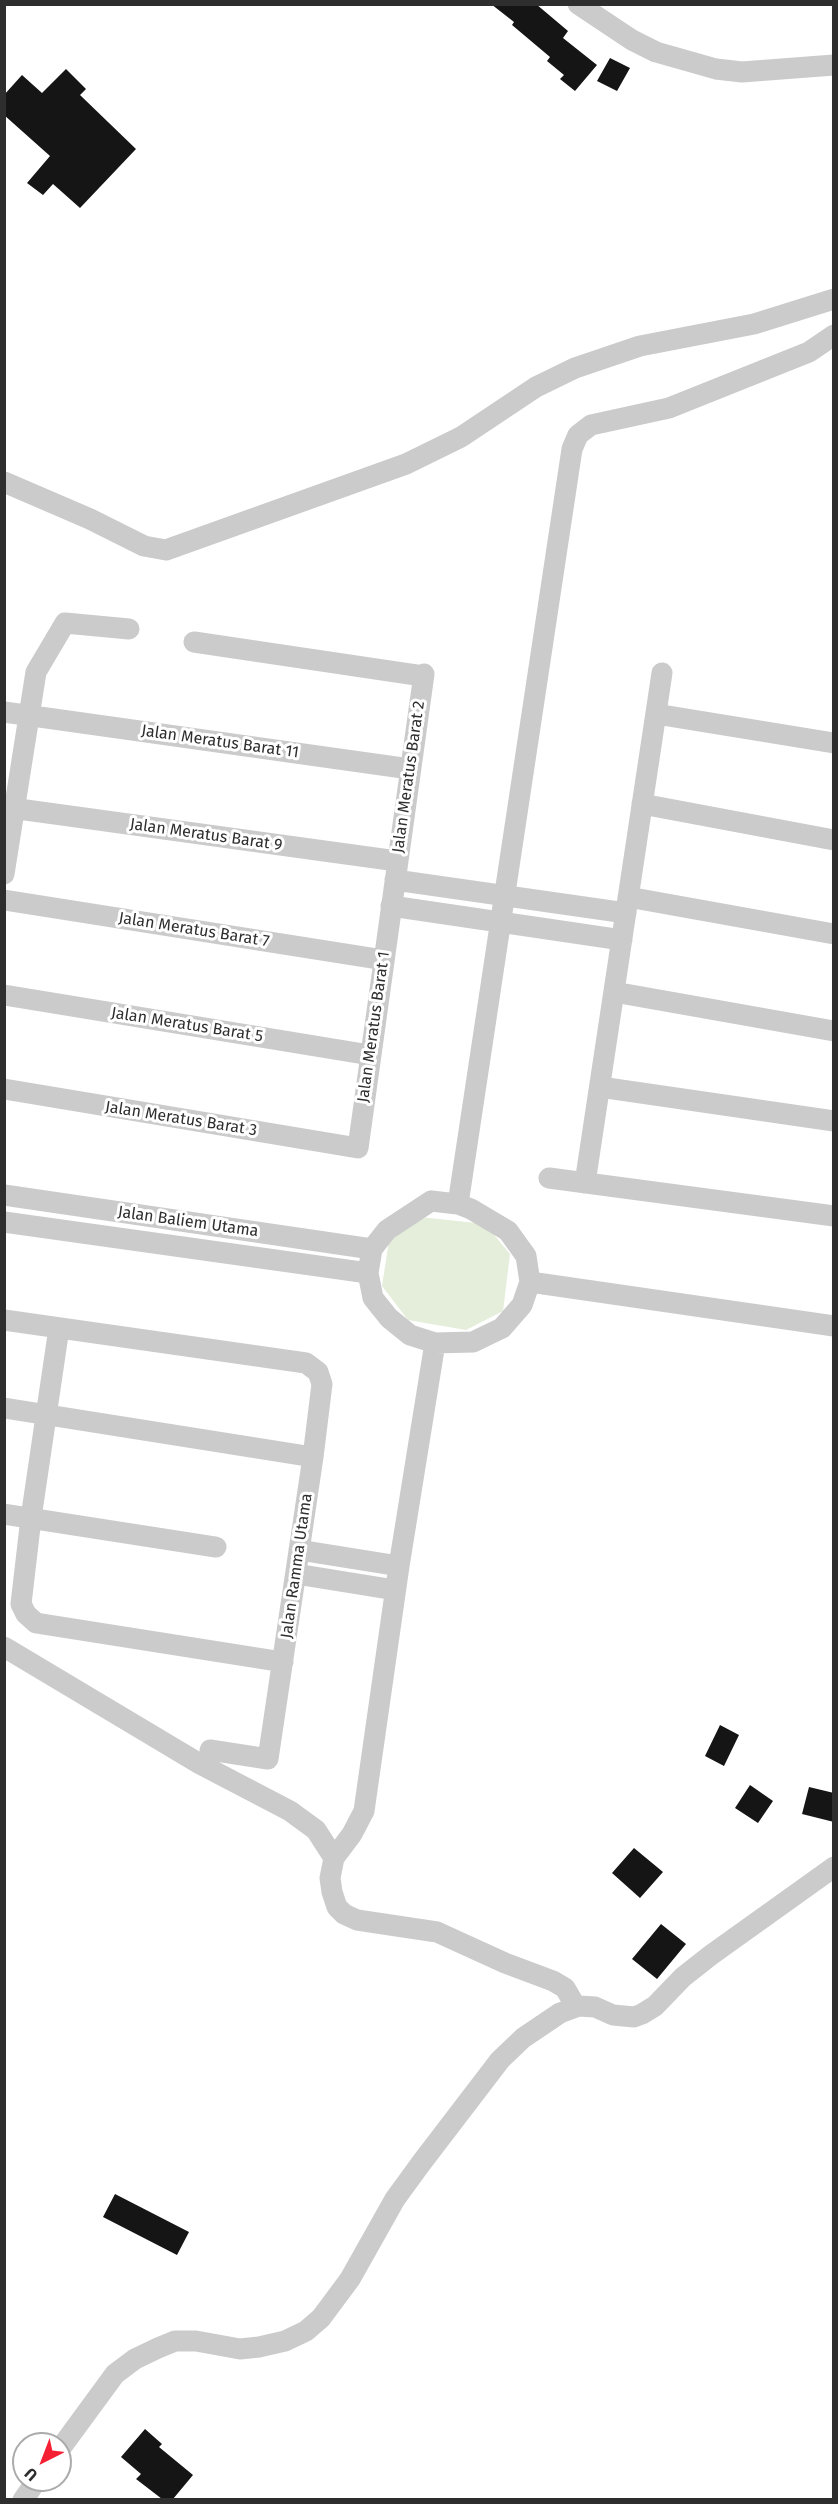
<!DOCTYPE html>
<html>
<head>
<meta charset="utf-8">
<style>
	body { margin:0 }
	#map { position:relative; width:838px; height:2504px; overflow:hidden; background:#fff; font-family:"Fira Sans",sans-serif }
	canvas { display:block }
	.frame { position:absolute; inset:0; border:6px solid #2e2e2e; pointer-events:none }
	.north { position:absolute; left:12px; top:2432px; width:60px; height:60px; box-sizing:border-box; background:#fff; border:2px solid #ababab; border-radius:50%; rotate:222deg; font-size:16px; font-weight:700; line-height:24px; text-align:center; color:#2e2e2e }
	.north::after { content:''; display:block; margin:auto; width:21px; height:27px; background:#f62034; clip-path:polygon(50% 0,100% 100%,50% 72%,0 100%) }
</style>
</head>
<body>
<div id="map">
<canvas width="838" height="2504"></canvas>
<div class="frame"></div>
<div class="north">U</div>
</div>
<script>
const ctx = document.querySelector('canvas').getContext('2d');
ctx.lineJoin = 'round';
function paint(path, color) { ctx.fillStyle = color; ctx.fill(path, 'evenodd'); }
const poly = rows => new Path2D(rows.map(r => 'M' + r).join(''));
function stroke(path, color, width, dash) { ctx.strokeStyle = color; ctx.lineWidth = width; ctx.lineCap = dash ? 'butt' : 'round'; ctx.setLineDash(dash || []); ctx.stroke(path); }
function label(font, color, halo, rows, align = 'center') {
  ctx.font = font + ' "Fira Sans",sans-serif'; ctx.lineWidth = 6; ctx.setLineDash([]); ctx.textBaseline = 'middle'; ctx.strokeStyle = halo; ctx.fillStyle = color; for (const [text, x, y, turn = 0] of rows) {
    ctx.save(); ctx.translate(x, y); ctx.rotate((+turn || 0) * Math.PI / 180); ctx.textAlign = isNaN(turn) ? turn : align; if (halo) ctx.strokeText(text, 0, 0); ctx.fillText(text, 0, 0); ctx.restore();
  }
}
const green = poly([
	[420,1217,485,1224,510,1254,503,1311,466,1330,408,1320,382,1286,389,1241]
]);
const building = poly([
	[491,4,536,4,568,31,563,38,597,65,575,91,560,79,564,75,547,61,550,57,512,25,514,22],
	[610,58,630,68,617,91,597,81],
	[66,69,86,89,80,95,136,149,80,208,53,184,43,195,27,183,50,156,4,115,4,95,22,75,42,93],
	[720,1725,739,1735,724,1766,705,1756],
	[750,1785,773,1801,758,1823,735,1808],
	[809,1787,834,1793,834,1822,802,1814],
	[634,1848,663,1872,640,1898,612,1873],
	[661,1924,686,1944,657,1979,632,1959],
	[115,2194,189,2232,177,2255,103,2217],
	[145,2429,162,2444,159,2447,193,2475,173,2499,162,2499,136,2479,141,2474,121,2457]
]);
const minor = poly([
	[578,4,632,40,656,52,716,69,742,72,834,65],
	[4,482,90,519,144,546,166,550,406,464,461,437,536,387,575,368,640,346,754,324,834,299],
	[194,642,423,676],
	[4,712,410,769],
	[656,714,834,743],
	[642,804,834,840],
	[4,807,397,861],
	[4,874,36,672,65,623,129,629],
	[395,880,626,913],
	[628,897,834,934],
	[4,900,384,960],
	[391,906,622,940],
	[614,992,834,1031],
	[4,995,370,1055],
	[600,1087,834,1121],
	[4,1089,358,1148,424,674],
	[549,1178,834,1216],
	[585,1183,662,673],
	[4,1195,372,1249],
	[431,1201,458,1204,471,1209,508,1231,526,1256,530,1282,522,1305,502,1328,473,1342,435,1343,410,1335,389,1318,373,1298,368,1273,372,1249,387,1230,431,1201],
	[458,1204,572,449,578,435,591,425,669,408,809,352,834,335],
	[4,1222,368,1273],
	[530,1282,834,1326],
	[4,1320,306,1363,318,1372,322,1384,313,1457,268,1759,210,1750],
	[59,1328,31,1518,21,1604,26,1614,36,1623,283,1662],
	[435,1343,399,1566,364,1811,352,1834,334,1858,330,1878,332,1892,337,1907,344,1914,357,1920,437,1932,505,1963,553,1981,565,1988,572,2000,573,2008],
	[4,1408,313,1457],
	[4,1514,216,1547],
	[299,1550,399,1566],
	[296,1574,395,1590],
	[4,1647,200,1764,290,1811,316,1830,334,1858],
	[60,2449,115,2374,135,2359,158,2348,175,2341,196,2341,240,2349,259,2347,285,2341,306,2331,321,2318,350,2279,395,2199,422,2162,500,2060,523,2038,560,2013,579,2006,595,2007,613,2015,634,2017,642,2014,655,2006,683,1977,711,1955,834,1867],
	[23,2500,37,2480]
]);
const streetNames = [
	["Jalan Meratus Barat 11",220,742,8],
	["Jalan Meratus Barat 2",409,777,-82],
	["Jalan Meratus Barat 9",206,835,8],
	["Jalan Meratus Barat 7",194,930,9],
	["Jalan Meratus Barat 5",187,1025,9],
	["Jalan Meratus Barat 1",374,1027,-82],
	["Jalan Meratus Barat 3",181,1119,9],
	["Jalan Baliem Utama",188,1222,8],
	["Jalan Ramma Utama",297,1566,-82]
];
paint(green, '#e5eddb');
paint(building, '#151515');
stroke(minor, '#cbcbcb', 21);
label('16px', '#2e2e2e', '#fff', streetNames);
</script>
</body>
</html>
